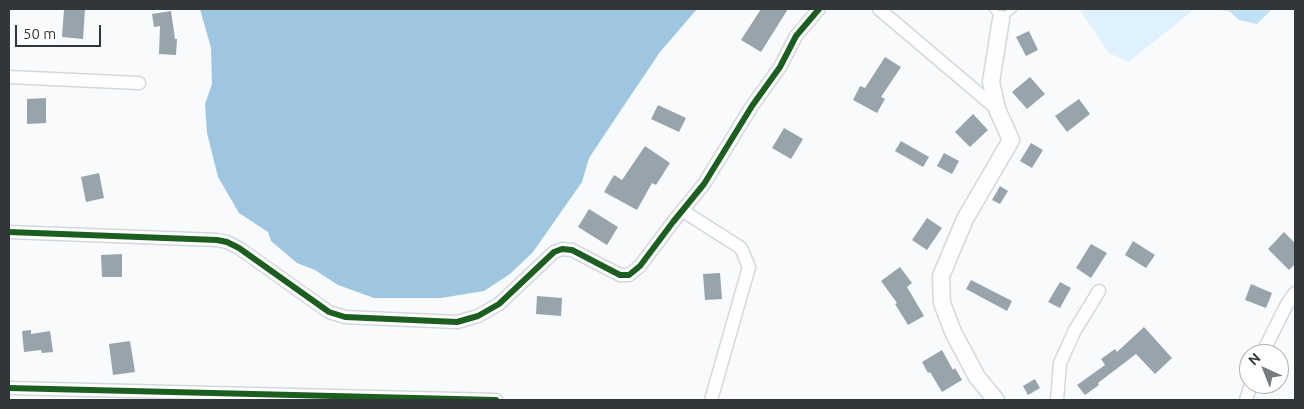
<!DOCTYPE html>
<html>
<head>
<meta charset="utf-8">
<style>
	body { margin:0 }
	#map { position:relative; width:1304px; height:409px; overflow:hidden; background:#f8fafc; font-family:Ubuntu,sans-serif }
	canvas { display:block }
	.frame { position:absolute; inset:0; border:10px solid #313639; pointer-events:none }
	.north { position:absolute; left:1239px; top:344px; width:50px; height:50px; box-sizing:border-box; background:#fff; border:1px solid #adafb0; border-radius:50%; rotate:316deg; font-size:14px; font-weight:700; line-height:20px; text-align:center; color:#313639 }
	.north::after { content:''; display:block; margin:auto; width:18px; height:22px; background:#777b7d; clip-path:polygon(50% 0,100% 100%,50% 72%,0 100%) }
	.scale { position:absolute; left:15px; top:25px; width:86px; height:22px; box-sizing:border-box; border:2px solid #313639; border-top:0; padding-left:6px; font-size:15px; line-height:18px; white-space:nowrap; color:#313639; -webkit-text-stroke:4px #fff; paint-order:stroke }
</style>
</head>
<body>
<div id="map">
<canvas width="1304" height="409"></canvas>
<div class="frame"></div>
<div class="north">N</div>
<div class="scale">50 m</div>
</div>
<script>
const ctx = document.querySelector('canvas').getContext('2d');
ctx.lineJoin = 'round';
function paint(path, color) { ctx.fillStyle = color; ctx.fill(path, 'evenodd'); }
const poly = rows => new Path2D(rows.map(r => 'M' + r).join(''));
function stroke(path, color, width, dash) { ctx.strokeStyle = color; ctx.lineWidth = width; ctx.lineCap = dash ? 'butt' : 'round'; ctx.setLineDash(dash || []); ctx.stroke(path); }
const green = poly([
	[1079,9,1195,9,1128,62,1109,53]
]);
const forest = poly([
	[1213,9,1272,9,1257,24,1239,20,1229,11]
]);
const water = poly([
	[200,9,697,9,660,52,623,107,589,158,582,182,533,252,510,274,484,291,441,298,374,298,338,285,315,270,297,263,271,241,268,232,239,213,218,177,207,133,205,104,212,84,211,48]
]);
const building = poly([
	[64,9,85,9,83,39,62,37],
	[761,9,788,9,761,52,741,40],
	[171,11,175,39,177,39,176,55,159,54,160,26,154,27,152,14],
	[1029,31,1038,50,1026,56,1016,37],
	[885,57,901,67,881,97,885,99,877,113,853,100,860,86,865,88],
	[1030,77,1045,94,1027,109,1012,92],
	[46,98,46,123,27,124,27,99],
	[1079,99,1090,114,1067,132,1055,116],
	[658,105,686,118,679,132,651,119],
	[973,114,988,130,970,147,955,132],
	[784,128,803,139,791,159,772,148],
	[901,141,929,157,923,167,895,151],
	[1031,143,1043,150,1032,168,1020,161],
	[645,146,670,163,656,185,652,183,637,210,604,192,614,175,622,180],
	[944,153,959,161,952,174,937,166],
	[99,173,104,198,86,202,81,177],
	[1000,186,1008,191,1000,204,992,200],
	[589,209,618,227,607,245,578,227],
	[927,218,942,228,927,250,912,240],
	[1284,232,1295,243,1295,264,1289,270,1268,249],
	[1133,241,1155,255,1146,268,1125,255],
	[1091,244,1107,253,1091,278,1076,268],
	[122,254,122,277,102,277,101,255],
	[900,267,912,283,907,287,924,316,908,325,895,304,897,303,881,281],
	[720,273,722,299,705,300,703,274],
	[971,280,1012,301,1007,311,966,289],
	[1060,282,1071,288,1060,308,1048,302],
	[1251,284,1272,293,1266,308,1245,300],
	[537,296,562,298,561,316,536,314],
	[1144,327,1172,358,1155,374,1136,354,1098,383,1099,385,1085,395,1077,385,1105,365,1101,359,1115,349,1117,352],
	[31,330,31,334,50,331,53,352,42,353,41,350,24,352,22,331],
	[130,341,135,372,113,375,109,344],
	[942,350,953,370,955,368,962,380,942,392,930,372,928,373,922,362],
	[1035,379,1040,388,1028,395,1023,386]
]);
const service = poly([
	[993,9,1001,19,1013,9]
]);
const minor = poly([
	[879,9,997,109],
	[9,77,139,83],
	[683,211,741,248,749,267,711,400],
	[9,232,217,240,227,242,239,248,329,312,345,317,457,322,478,316,499,304,554,252,562,249,572,250,620,275,629,275,640,266,673,222,704,184,752,106,780,67,796,36,819,9],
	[1262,354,1287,304,1295,293],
	[9,388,496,400],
	[1057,400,1060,363,1075,330,1099,291],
	[1246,400,1251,384]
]);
const tertiary = poly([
	[996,400,977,377,953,332,942,303,941,276,965,219,1011,140,997,109,991,82,1001,19]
]);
const cycleway = poly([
	[9,232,217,240,227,242,239,248,329,312,345,317,457,322,478,316,499,304,554,252,562,249,572,250,620,275,629,275,640,266,673,222,704,184,752,106,780,67,796,36,819,9],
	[9,388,496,400]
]);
paint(green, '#e0f1fe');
paint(forest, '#bfe0f5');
paint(water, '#9ec6e1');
paint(building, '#98a4ac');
stroke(service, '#d4d8da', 9);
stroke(minor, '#d4d8da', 15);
stroke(tertiary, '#d4d8da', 19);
stroke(service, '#fefeff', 6);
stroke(minor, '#fefeff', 12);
stroke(tertiary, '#fefeff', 16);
stroke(cycleway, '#1b5e20', 6);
</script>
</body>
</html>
